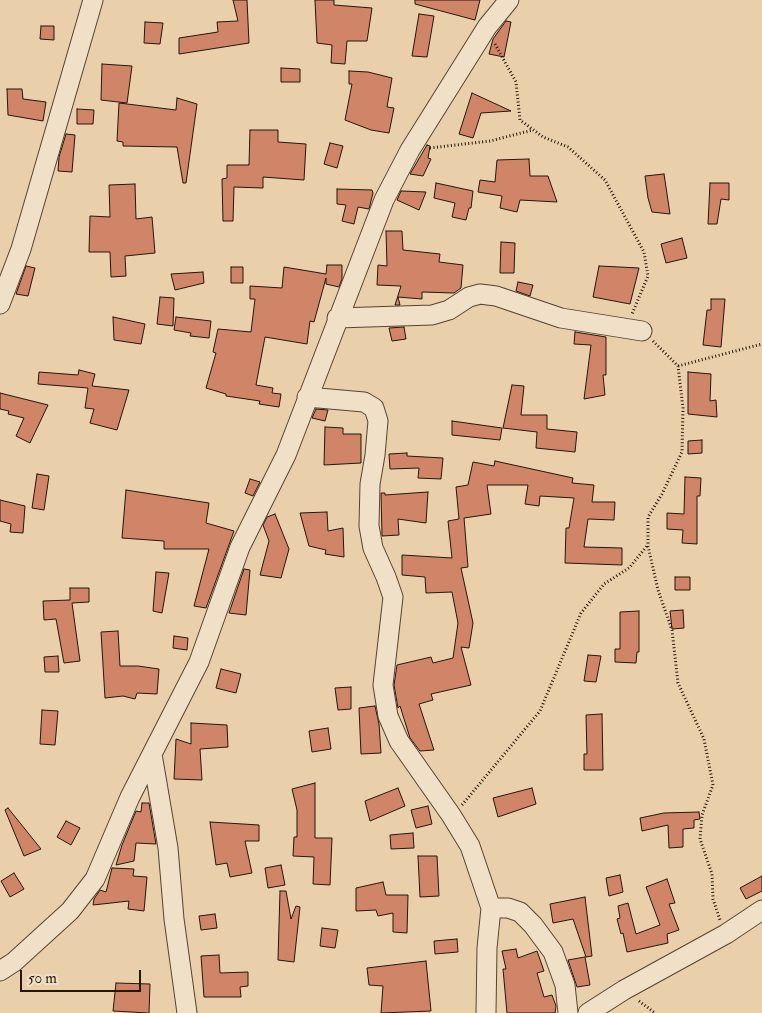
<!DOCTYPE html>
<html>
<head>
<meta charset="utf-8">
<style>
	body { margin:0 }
	#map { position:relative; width:762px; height:1013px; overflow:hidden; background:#ead0aa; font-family:"IM FELL Double Pica",serif }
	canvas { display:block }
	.scale { position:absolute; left:20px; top:970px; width:121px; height:22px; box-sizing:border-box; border:2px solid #23160a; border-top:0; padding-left:6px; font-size:15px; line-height:18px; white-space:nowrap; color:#23160a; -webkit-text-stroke:4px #f1e0c8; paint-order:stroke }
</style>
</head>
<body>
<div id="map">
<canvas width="762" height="1013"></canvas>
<div class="scale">50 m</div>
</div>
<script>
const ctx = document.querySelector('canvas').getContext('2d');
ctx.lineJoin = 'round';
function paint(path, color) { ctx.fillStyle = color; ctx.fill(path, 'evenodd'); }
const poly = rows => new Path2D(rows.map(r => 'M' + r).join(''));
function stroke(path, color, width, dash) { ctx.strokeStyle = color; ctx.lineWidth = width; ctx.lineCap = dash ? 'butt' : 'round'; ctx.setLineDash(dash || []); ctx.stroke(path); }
const building = poly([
	[233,0,247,0,249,43,179,54,179,38,218,32,217,22,238,21,233,0],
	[315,0,334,0,334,5,372,8,367,41,347,41,345,64,331,63,332,45,317,43,315,0],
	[415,0,480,0,475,20,415,4,415,0],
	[419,14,434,16,427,57,412,56,419,14],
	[506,21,511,22,504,57,489,54,493,39,506,21],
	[145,22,163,23,160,44,144,43,145,22],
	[41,26,54,26,54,40,40,39,41,26],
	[102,64,132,66,127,103,101,100,102,64],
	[281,68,300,69,300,82,281,82,281,68],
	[349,71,368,72,392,78,387,107,394,108,389,133,371,130,345,120,352,84,349,84,349,71],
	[7,89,22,89,23,99,46,102,43,121,8,115,7,89],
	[472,93,511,111,481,113,473,138,459,134,472,93],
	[177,98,197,104,186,183,183,183,177,147,123,146,123,142,117,141,119,103,176,110,177,98],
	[77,109,94,110,93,124,77,124,77,109],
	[250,130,278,130,278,142,306,144,304,180,263,177,263,188,234,187,233,221,223,221,222,179,227,178,227,165,249,165,250,130],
	[66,134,75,135,72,172,58,171,59,157,66,134],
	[330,143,343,146,337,168,324,164,330,143],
	[427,145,430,146,428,158,431,159,423,176,410,174,427,145],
	[529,159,530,176,548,176,557,202,520,200,517,212,500,208,502,196,478,192,480,180,495,182,497,160,529,159],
	[664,174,670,214,652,212,648,198,645,176,664,174],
	[436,183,473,191,471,208,469,208,466,220,452,217,455,203,434,198,436,183],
	[710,183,729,183,729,200,721,199,717,224,708,224,710,183],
	[135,184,136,219,152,217,155,253,125,256,126,276,111,277,110,252,89,252,90,216,110,217,109,185,135,184],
	[337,189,372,190,373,193,369,209,358,207,354,224,342,221,346,205,337,204,337,189],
	[401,191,426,192,419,210,397,200,401,191],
	[386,231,402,231,403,250,440,254,439,262,463,265,461,288,454,293,422,292,422,299,398,297,400,305,395,305,401,286,377,285,378,265,387,266,386,231],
	[682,238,687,258,666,263,661,244,682,238],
	[501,242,515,243,514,273,500,273,501,242],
	[327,265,342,265,342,279,339,287,326,284,326,278,314,322,310,321,307,344,265,337,256,385,273,388,272,393,281,394,279,407,259,404,260,401,226,396,226,394,206,388,216,353,213,352,218,329,251,332,255,299,250,299,250,286,282,288,284,267,326,274,327,265],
	[26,266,35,268,28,296,16,294,26,266],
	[599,266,639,268,630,304,593,297,599,266],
	[231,267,243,267,243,283,231,283,231,267],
	[203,272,204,283,175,290,171,274,203,272],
	[518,282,533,285,530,296,516,291,518,282],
	[160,297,174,298,173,326,157,324,160,297],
	[711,299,725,299,721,347,703,345,707,310,711,310,711,299],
	[113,317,145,324,141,344,114,340,113,317],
	[176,317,211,321,209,338,190,336,191,333,174,330,176,317],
	[404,327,406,339,392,341,389,328,404,327],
	[575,332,606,337,606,375,603,375,605,395,584,399,591,345,574,344,575,332],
	[79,370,95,374,92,386,129,390,117,430,90,423,94,409,85,408,88,388,38,384,39,372,78,375,79,370],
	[688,372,711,374,710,401,716,400,717,417,688,414,688,372],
	[512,385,524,386,521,415,547,415,547,429,577,432,575,452,536,448,537,432,503,428,512,385],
	[0,393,48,405,30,443,16,436,24,418,8,414,9,411,0,409,0,393],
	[316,409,328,410,325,421,312,418,316,409],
	[452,421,502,428,500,440,452,435,452,421],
	[325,427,343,428,343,434,361,434,361,463,324,465,325,427],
	[702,440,702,453,688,454,688,441,702,440],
	[407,453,407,456,443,458,441,479,418,478,419,468,390,469,389,454,407,453],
	[495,461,573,478,572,483,594,485,592,502,615,502,614,520,588,519,584,547,622,548,622,565,565,563,566,528,569,528,574,498,540,496,539,506,525,504,528,485,487,485,491,514,464,518,468,567,461,568,473,623,469,648,461,647,471,685,431,694,433,700,419,704,434,750,420,751,410,738,400,706,398,708,394,685,397,665,431,657,433,663,453,658,458,623,452,592,426,593,425,577,402,575,402,555,452,558,448,521,459,519,456,487,468,485,473,462,494,466,495,461],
	[37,474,49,476,44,510,32,508,37,474],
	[685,477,701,478,700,496,697,496,697,544,682,543,683,530,667,529,667,513,684,514,685,477],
	[250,479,260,482,253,496,245,493,250,479],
	[126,490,209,503,206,523,234,531,206,608,194,606,209,549,164,549,164,541,122,538,126,490],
	[428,492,426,523,398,519,399,535,382,536,381,493,385,493,385,495,428,492],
	[0,500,25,506,23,533,10,532,11,524,0,521,0,500],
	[327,512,328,531,343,528,344,557,325,554,326,550,309,546,300,513,327,512],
	[275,514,289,549,281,578,260,575,269,541,263,525,267,517,275,514],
	[244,569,250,570,246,615,229,613,244,569],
	[156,572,169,573,162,613,153,611,156,572],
	[675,577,690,577,690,590,675,590,675,577],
	[70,588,89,588,89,602,72,603,80,661,64,663,56,619,44,620,43,601,70,600,70,588],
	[683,610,684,628,672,629,670,611,683,610],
	[639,611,639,652,637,652,636,663,615,662,615,649,620,649,620,612,639,611],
	[118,631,120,666,138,666,159,669,157,694,137,693,135,699,123,696,105,698,101,632,118,631],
	[174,636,188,638,187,650,173,648,174,636],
	[588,655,601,656,596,682,584,681,588,655],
	[58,656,59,672,45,672,44,657,58,656],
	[221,669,241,674,236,693,216,688,221,669],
	[351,687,351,709,338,710,335,688,351,687],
	[375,706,379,724,381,753,361,754,359,708,375,706],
	[42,710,58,711,55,745,40,744,42,710],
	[602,714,603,770,584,770,584,754,587,754,586,715,602,714],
	[191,723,227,725,228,747,200,749,202,780,174,779,176,739,191,744,191,723],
	[328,728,331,749,312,752,309,731,328,728],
	[315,783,315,838,332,838,330,885,313,884,314,857,293,856,294,837,297,837,297,810,292,789,315,783],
	[398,788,405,806,370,821,365,801,398,788],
	[532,788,536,804,498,817,493,798,532,788],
	[142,803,149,803,156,844,136,843,134,861,116,865,122,845,136,811,141,812,142,803],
	[428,806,432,824,416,828,411,810,428,806],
	[8,808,41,849,24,856,5,810,8,808],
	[699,812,700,819,694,820,694,828,683,829,683,847,669,848,668,825,642,831,640,818,664,813,699,812],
	[66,821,80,828,71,845,57,837,66,821],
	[210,822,259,825,259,841,245,841,252,873,230,877,227,863,216,865,210,822],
	[413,833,414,848,391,849,390,835,413,833],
	[418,856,437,856,439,896,420,897,418,856],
	[281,865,285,885,268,888,265,868,281,865],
	[112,868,134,869,133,876,147,877,144,911,128,909,129,901,93,905,94,899,100,890,106,892,112,868],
	[14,873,24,889,10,897,1,881,14,873],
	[620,875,623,892,609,896,606,878,620,875],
	[762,876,762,891,746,899,740,888,762,876],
	[667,879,675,903,669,904,679,930,667,934,668,943,627,952,623,933,621,934,617,919,620,918,618,906,628,903,636,934,660,925,646,887,667,879],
	[383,882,386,895,408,895,407,933,393,932,393,913,378,916,376,910,356,911,356,888,383,882],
	[280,891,286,891,291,919,296,906,300,907,294,962,278,960,280,891],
	[585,897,592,956,586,957,573,919,553,923,550,904,585,897],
	[215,914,217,928,201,930,199,916,215,914],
	[322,928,338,930,335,948,320,946,322,928],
	[457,939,458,952,435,954,434,941,457,939],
	[516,949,518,958,537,951,544,971,537,973,544,997,552,995,556,1006,555,1013,507,1013,503,969,506,969,502,951,516,949],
	[219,955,220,973,248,972,248,986,240,987,241,997,204,997,201,956,219,955],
	[585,957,590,985,577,987,568,960,585,957],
	[426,961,431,1011,381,1013,383,986,369,985,367,968,426,961],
	[116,983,150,984,149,1013,113,1011,116,983]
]);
const path = poly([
	[495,44,516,82,520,120,543,137,568,147,605,180,644,252,648,276,632,314],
	[430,148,490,141,533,130],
	[653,341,678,366,683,408,682,452,662,494,648,517,648,546,658,590,672,630,678,683,704,739,713,785,702,815,700,839,712,874,713,899,720,920],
	[678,366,762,344],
	[462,805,540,711,581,613,604,584,629,568,647,546],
	[639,1001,655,1013]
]);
const minor = poly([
	[0,304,21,249,93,0],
	[337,318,432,315,449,310,469,297,480,294,496,296,561,318,642,331],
	[307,397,364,402,374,408,378,421,375,455,370,484,369,526,373,548,386,577,393,597,383,685,388,716,399,741,451,815,470,846,491,908,487,948,486,1013],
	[152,754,168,848,174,919,187,1013],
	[491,908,508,908,520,912,533,925,553,952,565,985,568,1013],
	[0,971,14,962,70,911,95,879,130,797,199,662,240,547,286,455,384,200,410,150,487,27,509,0],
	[588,1013,624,990,726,934,762,910]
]);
paint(building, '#d08568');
stroke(building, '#23160a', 1);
stroke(minor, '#554432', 21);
stroke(path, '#23160a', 3, [1, 2.5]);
stroke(minor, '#f1e0c8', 19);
</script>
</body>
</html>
